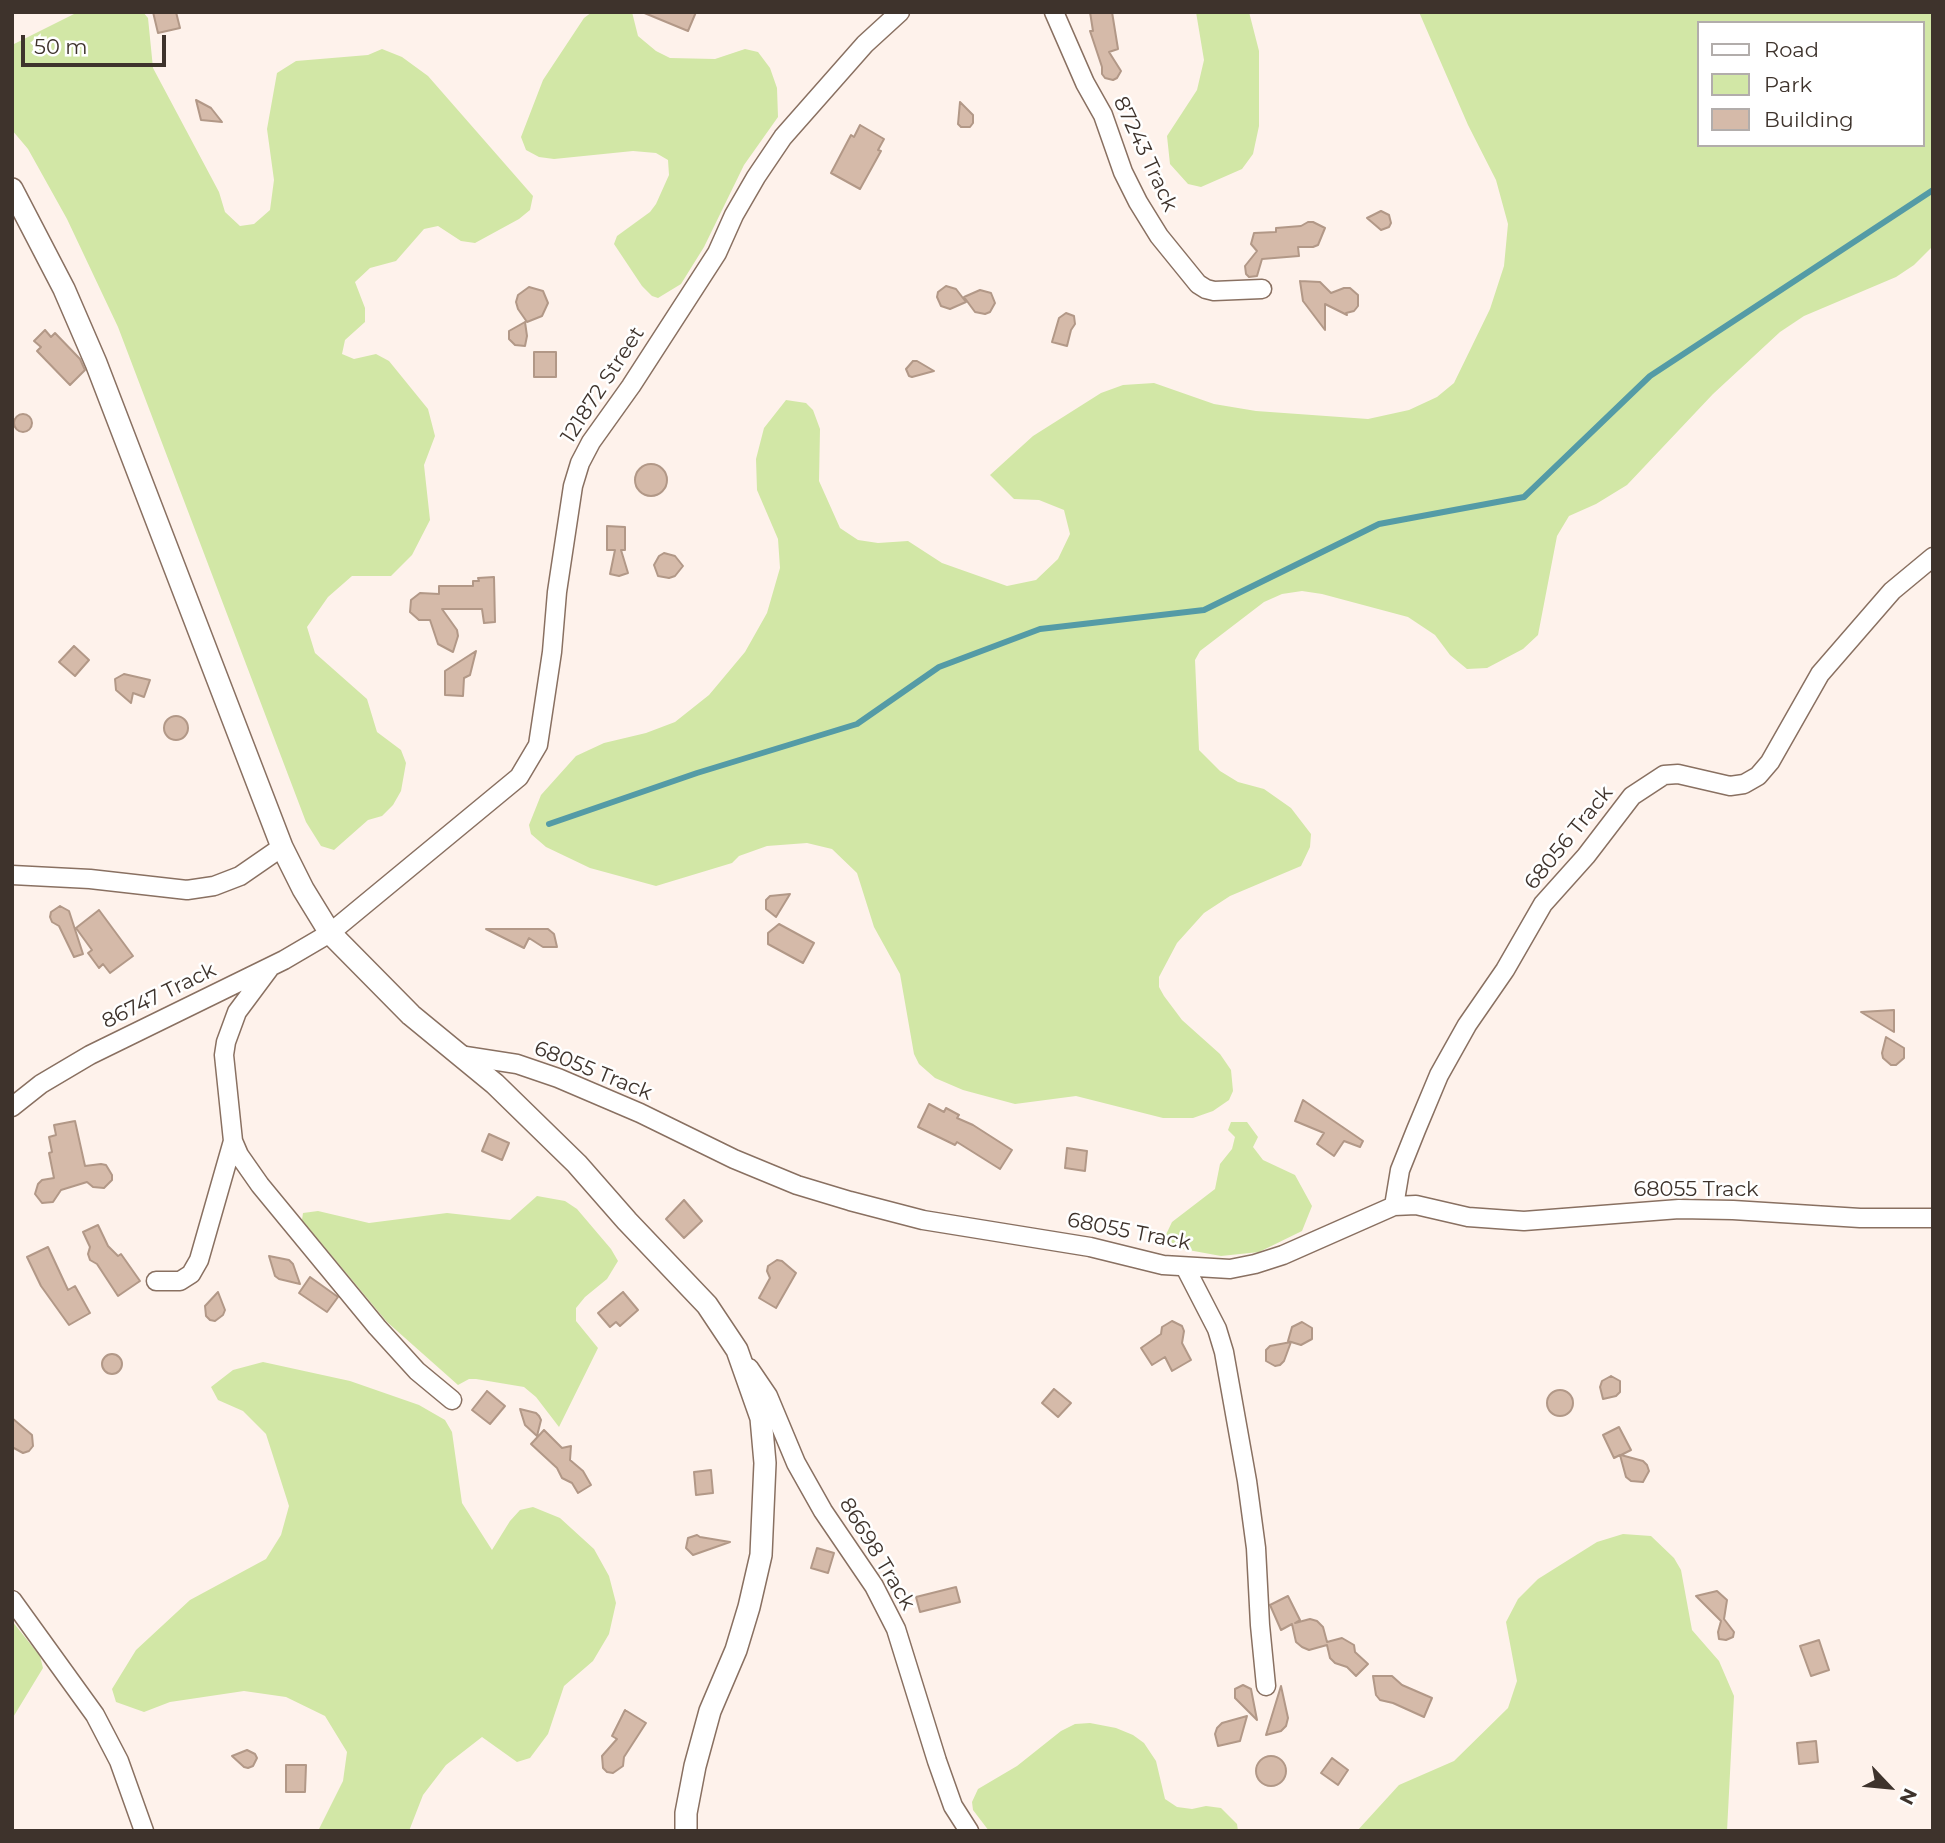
<!DOCTYPE html>
<html>
<head>
<meta charset="utf-8">
<style>
	body { margin:0 }
	#map { position:relative; width:1945px; height:1843px; overflow:hidden; background:#fef2eb; font-family:Montserrat,sans-serif }
	canvas { display:block }
	.frame { position:absolute; inset:0; border:14px solid #3e332c; pointer-events:none }
	.legend { position:absolute; left:1697px; top:21px; width:228px; height:126px; box-sizing:border-box; background:#fff; border:2px solid #b2adab; margin:0; padding:9px 12px; list-style:none; font-size:21px; color:#3e332c }
	.legend li { display:flex; align-items:center; gap:14px; height:35px }
	.legend b { width:35px; border:2px solid #b2adab }
	.north { position:absolute; left:1854px; top:1752px; width:70px; height:70px; -webkit-text-stroke:5px #fff; paint-order:stroke; rotate:116deg; font-size:19px; font-weight:700; line-height:28px; text-align:center; color:#3e332c }
	.north::after { content:''; display:block; margin:auto; width:24px; height:32px; background:#3e332c; clip-path:polygon(50% 0,100% 100%,50% 72%,0 100%) }
	.scale { position:absolute; left:21px; top:35px; width:145px; height:32px; box-sizing:border-box; border:4px solid #3e332c; border-top:0; padding-left:9px; font-size:21px; line-height:24px; white-space:nowrap; color:#3e332c; -webkit-text-stroke:5px #fff; paint-order:stroke }
</style>
</head>
<body>
<div id="map">
<canvas width="1945" height="1843"></canvas>
<div class="frame"></div>
<ul class="legend">
<li><b style="height:9px;background:#fff"></b>Road</li>
<li><b style="height:19px;background:#d2e7a6"></b>Park</li>
<li><b style="height:19px;background:#d5baa9"></b>Building</li>
</ul>
<div class="north">N</div>
<div class="scale">50 m</div>
</div>
<script>
const ctx = document.querySelector('canvas').getContext('2d');
ctx.lineJoin = 'round';
function paint(path, color) { ctx.fillStyle = color; ctx.fill(path, 'evenodd'); }
const poly = rows => new Path2D(rows.map(r => 'M' + r).join(''));
function stroke(path, color, width, dash) { ctx.strokeStyle = color; ctx.lineWidth = width; ctx.lineCap = dash ? 'butt' : 'round'; ctx.setLineDash(dash || []); ctx.stroke(path); }
function label(font, color, halo, rows, align = 'center') {
  ctx.font = font + ' Montserrat,sans-serif'; ctx.lineWidth = 5; ctx.setLineDash([]); ctx.textBaseline = 'middle'; ctx.strokeStyle = halo; ctx.fillStyle = color; for (const [text, x, y, turn = 0] of rows) {
    ctx.save(); ctx.translate(x, y); ctx.rotate((+turn || 0) * Math.PI / 180); ctx.textAlign = isNaN(turn) ? turn : align; if (halo) ctx.strokeText(text, 0, 0); ctx.fillText(text, 0, 0); ctx.restore();
  }
}
const green = poly([
	[78,12,143,12,148,18,153,68,219,192,225,212,240,226,254,224,270,210,274,180,267,129,277,73,296,61,368,55,382,49,402,57,428,76,533,196,530,210,519,219,475,243,461,241,438,226,424,229,396,261,370,268,355,282,365,308,365,322,345,340,342,354,354,359,376,354,389,361,428,409,435,436,424,465,430,520,412,555,391,576,352,576,328,597,307,627,315,653,367,699,377,732,401,750,406,763,401,791,393,805,382,816,368,820,334,850,321,846,306,822,118,327,67,219,28,149,12,130,12,45],
	[592,12,632,12,638,36,656,51,670,58,715,59,745,49,758,52,770,68,777,88,778,117,744,165,704,247,681,284,658,298,652,296,642,286,614,244,617,236,650,212,656,204,669,175,668,160,656,153,633,151,554,159,539,157,526,150,521,137,543,80,584,18],
	[1196,12,1249,12,1259,51,1259,126,1253,154,1242,169,1201,187,1188,184,1170,164,1167,136,1197,90,1204,60],
	[1419,12,1933,12,1933,246,1914,265,1896,277,1804,316,1780,332,1713,394,1627,485,1596,504,1569,516,1557,536,1538,635,1523,649,1487,668,1467,669,1450,655,1435,635,1408,617,1322,594,1302,591,1282,594,1264,602,1200,651,1195,660,1199,750,1220,771,1238,782,1264,789,1291,808,1311,834,1310,847,1301,866,1230,896,1204,913,1177,943,1159,977,1159,987,1164,996,1182,1020,1220,1054,1231,1070,1233,1091,1229,1100,1213,1111,1193,1118,1163,1118,1076,1096,1015,1104,963,1090,935,1078,919,1064,914,1054,900,974,874,927,857,873,832,849,807,843,767,846,739,856,732,863,656,886,590,868,546,847,531,834,529,825,541,795,576,756,604,743,646,733,675,722,709,695,745,652,767,613,780,568,778,539,757,490,756,459,764,428,786,400,806,403,813,410,820,429,819,481,840,528,858,540,878,543,908,541,942,563,1007,586,1036,580,1058,559,1070,534,1064,510,1039,500,1014,499,990,475,1033,436,1101,393,1123,385,1154,383,1214,404,1256,411,1368,419,1409,410,1437,397,1454,383,1490,309,1504,266,1508,224,1496,180,1468,125],
	[1698,23,1922,23,1922,145,1698,145],
	[1231,1122,1247,1122,1258,1137,1253,1147,1263,1160,1295,1175,1312,1206,1302,1231,1259,1252,1221,1256,1161,1245,1172,1222,1215,1189,1220,1164,1232,1149,1235,1137,1228,1130],
	[537,1196,565,1201,577,1209,611,1249,618,1261,607,1279,585,1297,576,1308,576,1321,598,1348,559,1427,536,1397,524,1387,476,1379,469,1379,458,1385,387,1322,302,1220,303,1213,318,1211,369,1223,447,1213,510,1220],
	[263,1362,350,1381,419,1405,445,1420,452,1432,462,1503,492,1550,510,1521,520,1510,533,1507,560,1518,594,1549,609,1576,616,1603,609,1634,593,1661,564,1686,548,1734,530,1758,517,1762,482,1737,446,1765,423,1795,409,1831,318,1831,343,1781,347,1752,325,1716,286,1697,244,1691,170,1702,144,1712,116,1702,112,1689,136,1650,190,1600,266,1559,281,1535,289,1506,266,1434,243,1411,218,1400,211,1387,233,1370],
	[1623,1534,1651,1536,1674,1558,1681,1570,1692,1630,1719,1661,1734,1696,1727,1831,1357,1831,1399,1785,1454,1761,1508,1708,1517,1681,1506,1622,1518,1599,1538,1579,1597,1542],
	[12,1621,40,1656,43,1668,12,1719],
	[1090,1723,1116,1728,1133,1735,1144,1743,1156,1761,1165,1799,1177,1807,1192,1809,1206,1806,1221,1808,1237,1824,1238,1831,989,1831,973,1810,972,1802,978,1789,1017,1766,1061,1731,1075,1724]
]);
const stream = poly([
	[549,824,697,773,857,724,939,667,1040,629,1204,610,1379,524,1524,497,1650,376,1933,190]
]);
const building = poly([
	[153,12,176,12,180,28,158,33,153,12],
	[642,12,696,12,688,31,642,12],
	[1090,12,1112,12,1118,49,1109,52,1121,71,1117,78,1113,80,1105,78,1102,74,1102,67,1090,31,1093,31,1090,12],
	[196,100,211,108,222,122,201,120,196,100],
	[960,102,973,115,973,123,970,127,961,127,958,124,960,102],
	[860,125,884,139,878,150,881,151,860,189,831,173,851,135,854,137,860,125],
	[1381,211,1389,215,1391,223,1389,227,1381,230,1367,218,1381,211],
	[1308,222,1313,222,1325,228,1318,245,1313,247,1298,247,1299,256,1262,259,1257,276,1249,277,1246,274,1245,266,1257,251,1251,244,1254,233,1276,232,1276,228,1301,226,1308,222],
	[1300,281,1320,282,1331,293,1344,288,1350,288,1358,295,1358,306,1354,311,1346,313,1347,315,1325,304,1325,330,1303,301,1300,281],
	[946,286,956,289,966,302,950,309,941,306,937,297,938,292,946,286],
	[529,287,543,291,548,303,542,316,527,322,518,309,516,302,518,295,529,287],
	[980,290,991,293,995,303,990,312,985,314,975,312,964,297,980,290],
	[1066,313,1074,316,1075,324,1071,330,1067,346,1052,342,1059,318,1066,313],
	[525,322,527,336,525,346,515,345,509,339,509,331,525,322],
	[45,330,51,337,55,333,80,359,85,370,70,385,37,351,41,347,34,341,45,330],
	[534,352,556,352,556,377,534,377,534,352],
	[913,361,917,361,934,371,912,377,909,376,906,369,913,361],
	'14 423a9 9 0 1 1 18 0a9 9 0 1 1-18 0Z',
	'635 480a16 16 0 1 1 32 0a16 16 0 1 1-32 0Z',
	[607,526,625,527,625,550,621,550,628,573,619,576,610,574,615,550,607,550,607,526],
	[664,553,675,556,683,566,675,576,669,578,658,576,654,565,659,556,664,553],
	[494,577,495,622,484,623,482,609,442,609,457,630,458,636,453,652,438,644,430,620,419,620,410,612,411,600,420,593,439,594,439,586,473,586,473,581,479,581,478,578,494,577],
	[74,646,89,660,75,676,59,662,74,646],
	[476,651,470,675,464,678,463,696,445,695,445,671,476,651],
	[124,674,150,680,144,697,133,693,131,703,116,690,115,679,124,674],
	'164 728a12 12 0 1 1 24 0a12 12 0 1 1-24 0Z',
	[790,894,776,917,766,909,766,900,770,896,790,894],
	[60,906,69,911,83,954,74,957,59,926,52,922,50,917,51,912,60,906],
	[99,910,133,956,110,973,103,964,99,968,88,953,92,950,76,928,99,910],
	[779,924,814,943,803,963,768,944,768,933,779,924],
	[486,929,548,929,554,934,557,947,543,947,529,938,524,948,486,929],
	[1894,1010,1894,1032,1861,1012,1894,1010],
	[1886,1037,1904,1048,1904,1058,1896,1065,1891,1065,1883,1058,1882,1053,1886,1037],
	[1303,1100,1363,1141,1360,1147,1344,1141,1334,1156,1317,1144,1324,1133,1295,1121,1303,1100],
	[929,1104,944,1112,946,1108,959,1115,957,1118,973,1125,1012,1150,1000,1169,957,1142,955,1145,918,1127,929,1104],
	[75,1121,85,1166,101,1164,106,1165,112,1175,112,1180,104,1188,93,1187,87,1182,61,1190,53,1202,42,1203,35,1194,38,1184,42,1180,54,1178,49,1153,52,1152,49,1137,56,1135,54,1125,75,1121],
	[489,1134,509,1143,502,1160,482,1151,489,1134],
	[1067,1148,1087,1151,1085,1171,1065,1168,1067,1148],
	[684,1200,702,1221,684,1238,666,1219,684,1200],
	[98,1225,108,1246,118,1256,121,1254,140,1281,118,1296,97,1264,90,1260,88,1254,90,1247,83,1232,98,1225],
	[48,1247,68,1290,75,1286,90,1313,69,1325,41,1286,27,1257,48,1247],
	[269,1256,289,1260,293,1264,300,1284,279,1279,275,1276,269,1256],
	[777,1260,782,1261,796,1273,776,1308,759,1298,770,1278,767,1271,768,1266,777,1260],
	[310,1277,338,1297,327,1312,299,1293,310,1277],
	[218,1292,225,1310,223,1315,215,1321,210,1320,206,1316,205,1306,218,1292],
	[623,1292,638,1310,620,1326,616,1322,610,1327,598,1313,623,1292],
	[1172,1321,1182,1326,1184,1331,1182,1343,1191,1360,1172,1371,1165,1357,1152,1365,1141,1348,1161,1334,1162,1327,1172,1321],
	[1302,1322,1312,1328,1312,1339,1301,1345,1288,1341,1292,1327,1302,1322],
	[1291,1342,1284,1361,1280,1365,1275,1366,1266,1361,1266,1350,1270,1346,1291,1342],
	'102 1364a10 10 0 1 1 20 0a10 10 0 1 1-20 0Z',
	[1611,1376,1620,1381,1620,1392,1616,1396,1603,1399,1600,1387,1602,1381,1611,1376],
	[1054,1389,1071,1403,1058,1417,1042,1403,1054,1389],
	'1547 1403a13 13 0 1 1 26 0a13 13 0 1 1-26 0Z',
	[487,1391,505,1406,490,1424,472,1410,487,1391],
	[520,1409,536,1413,539,1416,541,1420,537,1436,525,1425,520,1409],
	[12,1418,32,1435,33,1446,29,1451,23,1453,12,1447,12,1418],
	[1619,1427,1631,1450,1621,1455,1643,1461,1647,1465,1649,1471,1643,1482,1631,1481,1626,1477,1620,1455,1614,1458,1603,1435,1619,1427],
	[544,1430,562,1448,571,1446,570,1460,583,1471,591,1485,578,1493,572,1483,562,1478,557,1468,531,1444,544,1430],
	[711,1470,713,1493,696,1495,694,1472,711,1470],
	[697,1535,700,1537,730,1542,693,1555,686,1548,688,1538,697,1535],
	[817,1548,834,1553,828,1573,811,1568,817,1548],
	[956,1587,960,1602,920,1612,916,1597,956,1587],
	[1717,1591,1727,1600,1724,1619,1734,1632,1733,1637,1726,1640,1719,1639,1718,1632,1721,1621,1696,1596,1717,1591],
	[1288,1596,1300,1620,1295,1623,1310,1619,1317,1621,1323,1627,1327,1642,1342,1638,1354,1645,1355,1652,1368,1664,1356,1676,1347,1667,1335,1663,1330,1658,1327,1645,1309,1650,1302,1647,1296,1642,1292,1624,1281,1630,1270,1605,1288,1596],
	[1819,1640,1829,1670,1811,1676,1800,1646,1819,1640],
	[1373,1676,1392,1676,1402,1685,1432,1698,1424,1717,1393,1703,1380,1700,1376,1695,1373,1676],
	[1243,1685,1251,1689,1257,1720,1235,1698,1235,1689,1243,1685],
	[1281,1686,1288,1718,1286,1726,1281,1731,1266,1735,1281,1686],
	[625,1710,646,1723,624,1757,623,1766,613,1773,607,1772,603,1768,602,1756,617,1739,612,1736,625,1710],
	[1247,1716,1240,1741,1218,1746,1215,1734,1217,1728,1222,1723,1247,1716],
	[1816,1741,1818,1762,1799,1764,1797,1743,1816,1741],
	[247,1750,255,1754,257,1758,253,1766,248,1768,244,1767,232,1756,247,1750],
	'1256 1771a15 15 0 1 1 30 0a15 15 0 1 1-30 0Z',
	[1332,1758,1348,1770,1338,1785,1321,1773,1332,1758],
	[286,1765,306,1765,305,1792,286,1792,286,1765]
]);
const minor = poly([
	[1054,12,1085,83,1103,115,1123,172,1138,202,1159,236,1198,284,1206,289,1214,291,1262,289],
	[12,875,90,879,187,890,214,886,240,876,282,847],
	[269,969,237,1012,226,1042,224,1055,233,1141,239,1155,260,1185,377,1327,417,1371,452,1400],
	[459,1055,517,1064,558,1078,640,1113,734,1159,797,1185,850,1201,923,1220,1090,1247,1163,1265,1230,1269,1255,1264,1283,1255,1394,1206,1416,1205,1468,1217,1524,1221,1679,1209,1733,1210,1860,1218,1933,1218],
	[12,1107,41,1084,90,1055,284,960,330,933,519,777,538,745,552,652,557,592,573,486,580,463,591,442,631,386,717,253,734,215,756,177,783,137,865,44,900,12],
	[1394,1206,1400,1170,1416,1130,1439,1075,1467,1025,1505,970,1543,904,1586,856,1632,796,1664,775,1678,774,1730,786,1744,784,1758,776,1770,762,1820,674,1892,591,1933,557],
	[1185,1267,1217,1329,1224,1352,1247,1481,1256,1548,1260,1625,1266,1686],
	[156,1281,180,1281,191,1274,199,1260,233,1141],
	[749,1368,768,1396,796,1463,823,1511,874,1586,896,1629,937,1761,953,1806,969,1831],
	[12,1600,95,1715,119,1761,144,1831]
]);
const tertiary = poly([
	[12,189,64,289,96,363,282,847,303,889,330,933,411,1015,495,1084,577,1164,627,1221,707,1305,737,1350,761,1418,765,1463,761,1555,749,1607,736,1650,710,1711,695,1766,686,1813,686,1831]
]);
const streetNames = [
	["87243 Track",1145,154,65],
	["121872 Street",603,385,-57],
	["68056 Track",1569,838,-51],
	["86747 Track",159,996,-26],
	["68055 Track",593,1071,22],
	["68055 Track",1696,1190],
	["68055 Track",1129,1232,11],
	["86698 Track",877,1554,59]
];
paint(green, '#d2e7a6');
stroke(stream, '#549ba6', 6);
paint(building, '#d5baa9');
stroke(building, '#b29887', 2);
stroke(minor, '#897061', 21);
stroke(tertiary, '#897061', 24);
stroke(minor, '#fff', 18);
stroke(tertiary, '#fff', 21);
label('21px', '#3e332c', '#fff', streetNames);
</script>
</body>
</html>
